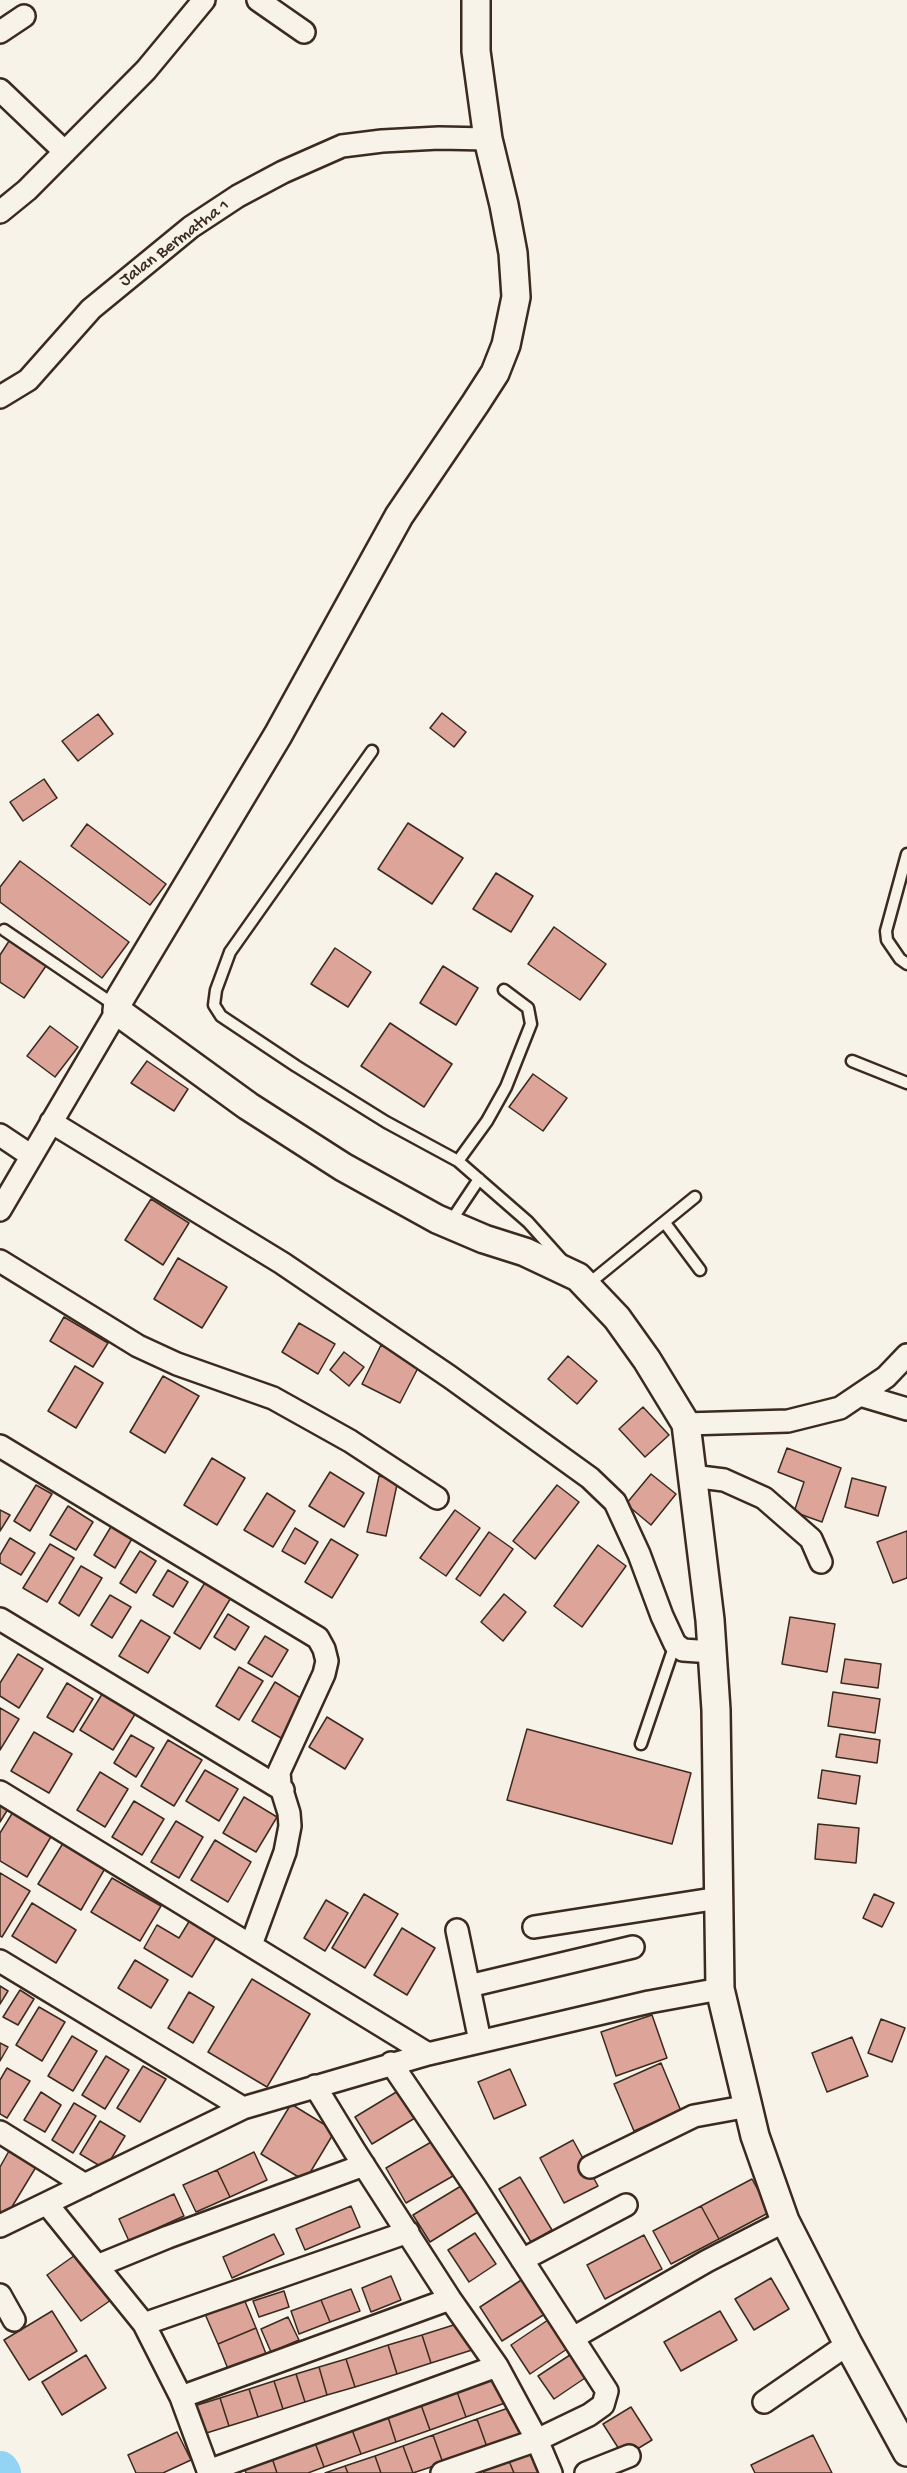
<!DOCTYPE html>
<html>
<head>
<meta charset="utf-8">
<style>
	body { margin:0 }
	canvas { display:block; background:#f7f3e8 }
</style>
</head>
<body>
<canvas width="907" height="2473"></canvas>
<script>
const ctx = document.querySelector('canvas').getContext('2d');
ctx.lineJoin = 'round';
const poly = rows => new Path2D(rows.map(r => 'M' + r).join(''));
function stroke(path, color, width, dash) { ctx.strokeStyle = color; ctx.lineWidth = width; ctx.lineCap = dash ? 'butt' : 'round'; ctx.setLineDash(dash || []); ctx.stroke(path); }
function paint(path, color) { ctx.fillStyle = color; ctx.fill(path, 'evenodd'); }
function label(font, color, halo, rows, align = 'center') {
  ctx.font = font + ' "Gochi Hand",sans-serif'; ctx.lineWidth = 5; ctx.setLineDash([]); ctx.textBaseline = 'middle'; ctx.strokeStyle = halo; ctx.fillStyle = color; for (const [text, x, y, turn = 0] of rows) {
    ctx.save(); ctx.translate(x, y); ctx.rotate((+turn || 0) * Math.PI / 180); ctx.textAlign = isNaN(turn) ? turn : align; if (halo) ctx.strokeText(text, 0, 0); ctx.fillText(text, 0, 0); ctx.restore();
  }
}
const river = poly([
	[0,2470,2,2473]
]);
const building = poly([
	[442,713,466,732,454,747,430,728,442,713],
	[98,714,113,734,78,761,62,741,98,714],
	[44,779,57,798,23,821,10,802,44,779],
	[408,823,463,858,432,904,378,869,408,823],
	[87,824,166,884,150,905,71,846,87,824],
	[20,861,129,942,102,978,0,902,0,887,20,861],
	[496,873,533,896,511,932,473,909,496,873],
	[554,927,606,964,580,1000,528,964,554,927],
	[11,938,48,963,24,998,0,982,0,955,11,938],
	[335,948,371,972,348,1007,311,984,335,948],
	[443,966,478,988,456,1025,420,1003,443,966],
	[390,1023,452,1064,424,1107,361,1066,390,1023],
	[50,1026,78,1047,55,1077,27,1056,50,1026],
	[147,1061,188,1089,174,1111,131,1083,147,1061],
	[533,1074,567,1098,543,1131,509,1107,533,1074],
	[151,1199,189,1223,163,1265,125,1240,151,1199],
	[178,1258,227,1287,202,1328,154,1299,178,1258],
	[64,1317,108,1343,93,1367,50,1341,64,1317],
	[299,1323,335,1344,318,1374,282,1352,299,1323],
	[381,1345,420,1364,400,1403,362,1384,381,1345],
	[344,1352,364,1367,349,1386,330,1370,344,1352],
	[568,1356,597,1381,577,1404,548,1379,568,1356],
	[75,1366,103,1383,76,1428,48,1411,75,1366],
	[163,1376,199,1396,165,1453,130,1432,163,1376],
	[643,1407,669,1435,645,1457,619,1429,643,1407],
	[787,1448,841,1468,822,1522,794,1512,804,1482,778,1472,787,1448],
	[212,1458,245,1478,217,1525,184,1505,212,1458],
	[330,1472,364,1493,344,1527,309,1506,330,1472],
	[651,1474,676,1494,651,1525,626,1504,651,1474],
	[379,1476,398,1480,386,1536,367,1532,379,1476],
	[852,1478,886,1487,878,1516,845,1507,852,1478],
	[36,1485,52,1494,30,1531,14,1521,36,1485],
	[557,1485,579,1502,535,1559,513,1541,557,1485],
	[267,1493,295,1511,273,1547,244,1530,267,1493],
	[68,1506,93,1522,76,1550,50,1535,68,1506],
	[0,1510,10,1515,0,1531,0,1510],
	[455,1510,480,1528,446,1576,420,1558,455,1510],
	[112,1525,133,1537,115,1568,94,1555,112,1525],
	[295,1528,318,1542,305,1564,282,1551,295,1528],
	[907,1531,907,1578,893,1583,877,1542,907,1531],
	[489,1532,513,1549,480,1596,456,1579,489,1532],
	[10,1538,35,1553,21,1575,0,1563,0,1555,10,1538],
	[331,1539,358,1555,332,1598,305,1582,331,1539],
	[50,1544,74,1558,47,1602,23,1588,50,1544],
	[598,1545,626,1566,582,1627,554,1606,598,1545],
	[140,1551,156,1561,136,1593,120,1583,140,1551],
	[81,1566,102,1578,79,1616,59,1603,81,1566],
	[168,1570,188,1582,173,1607,153,1595,168,1570],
	[206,1581,232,1596,200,1649,174,1633,206,1581],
	[504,1594,526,1612,503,1641,481,1622,504,1594],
	[110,1595,131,1607,112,1638,91,1625,110,1595],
	[228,1614,249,1627,235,1650,214,1637,228,1614],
	[790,1617,835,1624,827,1672,782,1664,790,1617],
	[141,1620,170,1637,148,1673,119,1656,141,1620],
	[265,1636,288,1650,272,1677,248,1663,265,1636],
	[18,1654,43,1669,19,1708,0,1696,0,1683,18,1654],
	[845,1659,881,1664,878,1688,841,1683,845,1659],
	[239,1667,263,1681,239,1720,216,1706,239,1667],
	[275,1682,304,1700,281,1738,252,1721,275,1682],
	[67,1683,93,1699,73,1732,47,1717,67,1683],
	[104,1691,137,1711,113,1750,80,1730,104,1691],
	[833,1692,880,1699,875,1733,828,1726,833,1692],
	[0,1708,19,1719,0,1750,0,1708],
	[327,1717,363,1739,345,1769,309,1747,327,1717],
	[527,1729,691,1773,672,1844,507,1800,527,1729],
	[34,1732,72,1754,49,1793,11,1771,34,1732],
	[840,1734,880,1740,877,1763,836,1757,840,1734],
	[131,1735,154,1748,136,1777,114,1763,131,1735],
	[168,1740,202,1760,174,1806,141,1786,168,1740],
	[205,1770,238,1789,219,1821,186,1801,205,1770],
	[822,1770,860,1776,856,1804,818,1798,822,1770],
	[100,1772,128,1789,105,1827,77,1810,100,1772],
	[244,1797,277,1817,256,1852,223,1833,244,1797],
	[134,1801,164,1819,142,1855,112,1837,134,1801],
	[0,1805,8,1809,0,1822,0,1805],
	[13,1812,52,1835,27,1877,0,1861,0,1833,13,1812],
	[176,1821,203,1837,179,1878,151,1862,176,1821],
	[818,1824,859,1828,856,1863,815,1859,818,1824],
	[65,1840,107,1865,81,1910,38,1884,65,1840],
	[215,1840,251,1862,228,1902,191,1880,215,1840],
	[0,1873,30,1891,2,1937,0,1936,0,1873],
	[112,1878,161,1906,140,1941,91,1912,112,1878],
	[364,1894,398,1914,365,1968,332,1948,364,1894],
	[874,1894,894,1903,882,1927,863,1918,874,1894],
	[326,1900,348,1913,325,1951,304,1938,326,1900],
	[32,1903,76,1930,56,1963,12,1936,32,1903],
	[193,1915,220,1931,192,1977,144,1948,157,1925,179,1938,193,1915],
	[402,1928,435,1948,407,1995,374,1975,402,1928],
	[135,1960,168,1980,151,2008,118,1988,135,1960],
	[252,1979,310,2014,267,2087,208,2052,252,1979],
	[0,1986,8,1991,0,2004,0,1986],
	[20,1990,34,1999,18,2025,3,2017,20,1990],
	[189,1992,214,2007,193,2043,168,2028,189,1992],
	[39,2007,65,2022,42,2061,16,2045,39,2007],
	[652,2015,667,2058,616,2076,601,2032,652,2015],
	[881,2019,905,2028,892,2062,868,2053,881,2019],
	[72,2036,97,2051,73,2091,48,2076,72,2036],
	[852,2037,868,2076,827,2092,812,2053,852,2037],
	[0,2043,8,2047,0,2061,0,2043],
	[106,2056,129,2070,105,2109,82,2095,106,2056],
	[661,2063,681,2111,634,2131,614,2084,661,2063],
	[143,2066,166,2079,140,2122,117,2108,143,2066],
	[7,2068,30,2081,7,2118,0,2114,0,2080,7,2068],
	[510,2069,526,2105,494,2119,478,2082,510,2069],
	[398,2091,415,2118,372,2144,355,2117,398,2091],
	[41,2092,61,2105,45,2132,24,2120,41,2092],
	[74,2103,96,2116,73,2153,52,2140,74,2103],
	[291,2104,335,2131,305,2181,261,2154,291,2104],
	[100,2121,125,2136,105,2169,80,2154,100,2121],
	[573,2140,598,2186,564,2203,540,2158,573,2140],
	[433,2141,453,2176,406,2203,386,2168,433,2141],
	[9,2151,36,2167,7,2215,0,2211,0,2167,9,2151],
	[254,2152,267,2180,230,2197,217,2170,254,2152],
	[217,2170,230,2197,196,2212,183,2185,217,2170],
	[520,2177,552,2230,531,2242,499,2189,520,2177],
	[752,2179,770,2212,719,2239,701,2206,752,2179],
	[461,2186,478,2212,430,2242,413,2215,461,2186],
	[174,2194,184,2216,129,2241,119,2219,174,2194],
	[351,2206,360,2227,305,2250,296,2229,351,2206],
	[701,2206,719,2239,671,2264,653,2231,701,2206],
	[475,2233,496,2264,469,2282,448,2250,475,2233],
	[274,2234,284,2254,232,2278,223,2257,274,2234],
	[644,2235,662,2269,605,2299,587,2265,644,2235],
	[78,2253,111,2300,81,2321,47,2275,78,2253],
	[391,2276,401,2300,371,2312,362,2288,391,2276],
	[526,2277,548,2312,502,2341,480,2307,526,2277],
	[771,2278,789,2309,754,2330,735,2299,771,2278],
	[351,2289,360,2311,330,2322,321,2300,351,2289],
	[284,2291,289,2307,259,2317,253,2301,284,2291],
	[244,2299,256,2328,218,2344,205,2314,244,2299],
	[321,2300,330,2322,299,2334,291,2311,321,2300],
	[52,2311,77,2351,29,2380,4,2340,52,2311],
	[720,2311,737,2340,681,2371,664,2342,720,2311],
	[288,2317,299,2340,271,2352,261,2329,288,2317],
	[548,2320,567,2349,530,2374,511,2345,548,2320],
	[463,2322,472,2350,431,2363,422,2335,463,2322],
	[256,2328,268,2359,230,2374,218,2344,256,2328],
	[422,2335,431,2363,397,2374,388,2345,422,2335],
	[388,2345,397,2374,355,2387,346,2359,388,2345],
	[573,2353,588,2376,554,2399,538,2376,573,2353],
	[86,2355,106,2388,62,2415,42,2382,86,2355],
	[346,2359,355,2387,327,2395,319,2367,346,2359],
	[319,2367,327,2395,305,2402,296,2374,319,2367],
	[296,2374,305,2402,283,2409,274,2381,296,2374],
	[495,2376,505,2403,466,2417,456,2389,495,2376],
	[274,2381,283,2409,258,2417,249,2389,274,2381],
	[249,2389,258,2417,229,2426,220,2398,249,2389],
	[456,2389,466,2417,430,2430,420,2402,456,2389],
	[220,2398,229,2426,200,2435,191,2407,220,2398],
	[420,2402,430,2430,396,2442,387,2414,420,2402],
	[514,2406,524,2434,487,2447,477,2419,514,2406],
	[631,2407,652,2440,624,2457,603,2424,631,2407],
	[387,2414,396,2442,361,2454,351,2427,387,2414],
	[477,2419,487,2447,443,2463,433,2435,477,2419],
	[351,2427,361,2454,324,2467,314,2440,351,2427],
	[177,2432,191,2460,163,2473,136,2473,128,2455,177,2432],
	[433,2435,443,2463,413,2473,403,2446,433,2435],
	[813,2435,832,2473,755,2473,751,2465,813,2435],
	[314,2440,324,2467,308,2473,277,2473,271,2455,314,2440],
	[403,2446,413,2473,381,2473,375,2456,403,2446],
	[538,2451,546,2473,514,2473,509,2461,538,2451],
	[271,2455,277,2473,246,2473,243,2465,271,2455],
	[375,2456,381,2473,348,2473,345,2466,375,2456],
	[509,2461,514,2473,484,2473,483,2470,509,2461],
	[345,2466,348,2473,325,2473,345,2466]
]);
const service = poly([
	[372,751,230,952,216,990,214,1005,221,1016,296,1066,386,1122,458,1161,528,1222,563,1261],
	[907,854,886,931,887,940,900,959,907,964],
	[4,930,116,1006],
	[852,1061,907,1083],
	[458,1161,487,1121,506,1087,531,1024,528,1008,504,990],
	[665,1223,700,1270],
	[449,1224,479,1179],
	[587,1285,695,1197],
	[641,1744,675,1644]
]);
const minor = poly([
	[258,0,304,32],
	[0,32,24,16],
	[0,90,65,152],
	[0,212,27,190,146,70,204,0],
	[0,397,28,380,91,309,191,227,238,196,283,172,342,146,382,141,439,138,488,139],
	[51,1122,282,1263,450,1377,590,1478,615,1502,639,1554,662,1616,675,1644,683,1650,712,1652],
	[0,1135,30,1155],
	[0,1210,117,1011],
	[0,1261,138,1346,177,1364,273,1398,350,1441,437,1498],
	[860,1395,907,1409],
	[686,1424,788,1421,840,1408,886,1377,907,1355],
	[0,1446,318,1638,324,1649,327,1661,324,1674,279,1772,280,1784,289,1813,290,1826,285,1852,251,1945],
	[692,1476,724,1480,764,1498,811,1539,821,1562],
	[0,1619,283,1790],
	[0,1792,428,2054],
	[534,1927,719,1898],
	[457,1930,480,2041],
	[0,1961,243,2108],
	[469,1986,633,1947],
	[391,2063,475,2187,607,2391,603,2405,589,2415,537,2440,442,2473],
	[315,2086,354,2150,450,2299,497,2366,537,2440,551,2473],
	[0,2132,85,2185],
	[590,2167,694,2116,749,2106],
	[47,2204,144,2324,181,2397,209,2473],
	[0,2226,243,2108,428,2054,649,2002,720,1989],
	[522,2260,626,2205],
	[97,2266,168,2237,364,2165],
	[0,2295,14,2320],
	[144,2324,408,2232],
	[573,2338,707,2261,785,2221],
	[181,2397,450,2299],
	[764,2402,848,2344],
	[208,2471,497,2366],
	[586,2473,629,2456]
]);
const tertiary = poly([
	[476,0,476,51,488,139,504,205,513,253,516,297,506,345,495,373,475,404,399,516,278,735,122,995,118,1002,117,1011,248,1106,343,1167,437,1219,484,1239,525,1252,578,1277,617,1318,647,1360,686,1424,710,1620,716,1710,720,1989,755,2136,785,2221,848,2344,907,2452]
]);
const streetNames = [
	["Jalan Bermatha 1",175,244,-37]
];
stroke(river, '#93d3f4', 38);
paint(building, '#dda499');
stroke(building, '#3b2a1e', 1.5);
stroke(service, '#3b2a1e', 15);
stroke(minor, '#3b2a1e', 26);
stroke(tertiary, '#3b2a1e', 32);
stroke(service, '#f7f3e8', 10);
stroke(minor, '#f7f3e8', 21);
stroke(tertiary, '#f7f3e8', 27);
label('18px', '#3b2a1e', '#f7f3e8', streetNames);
</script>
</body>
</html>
